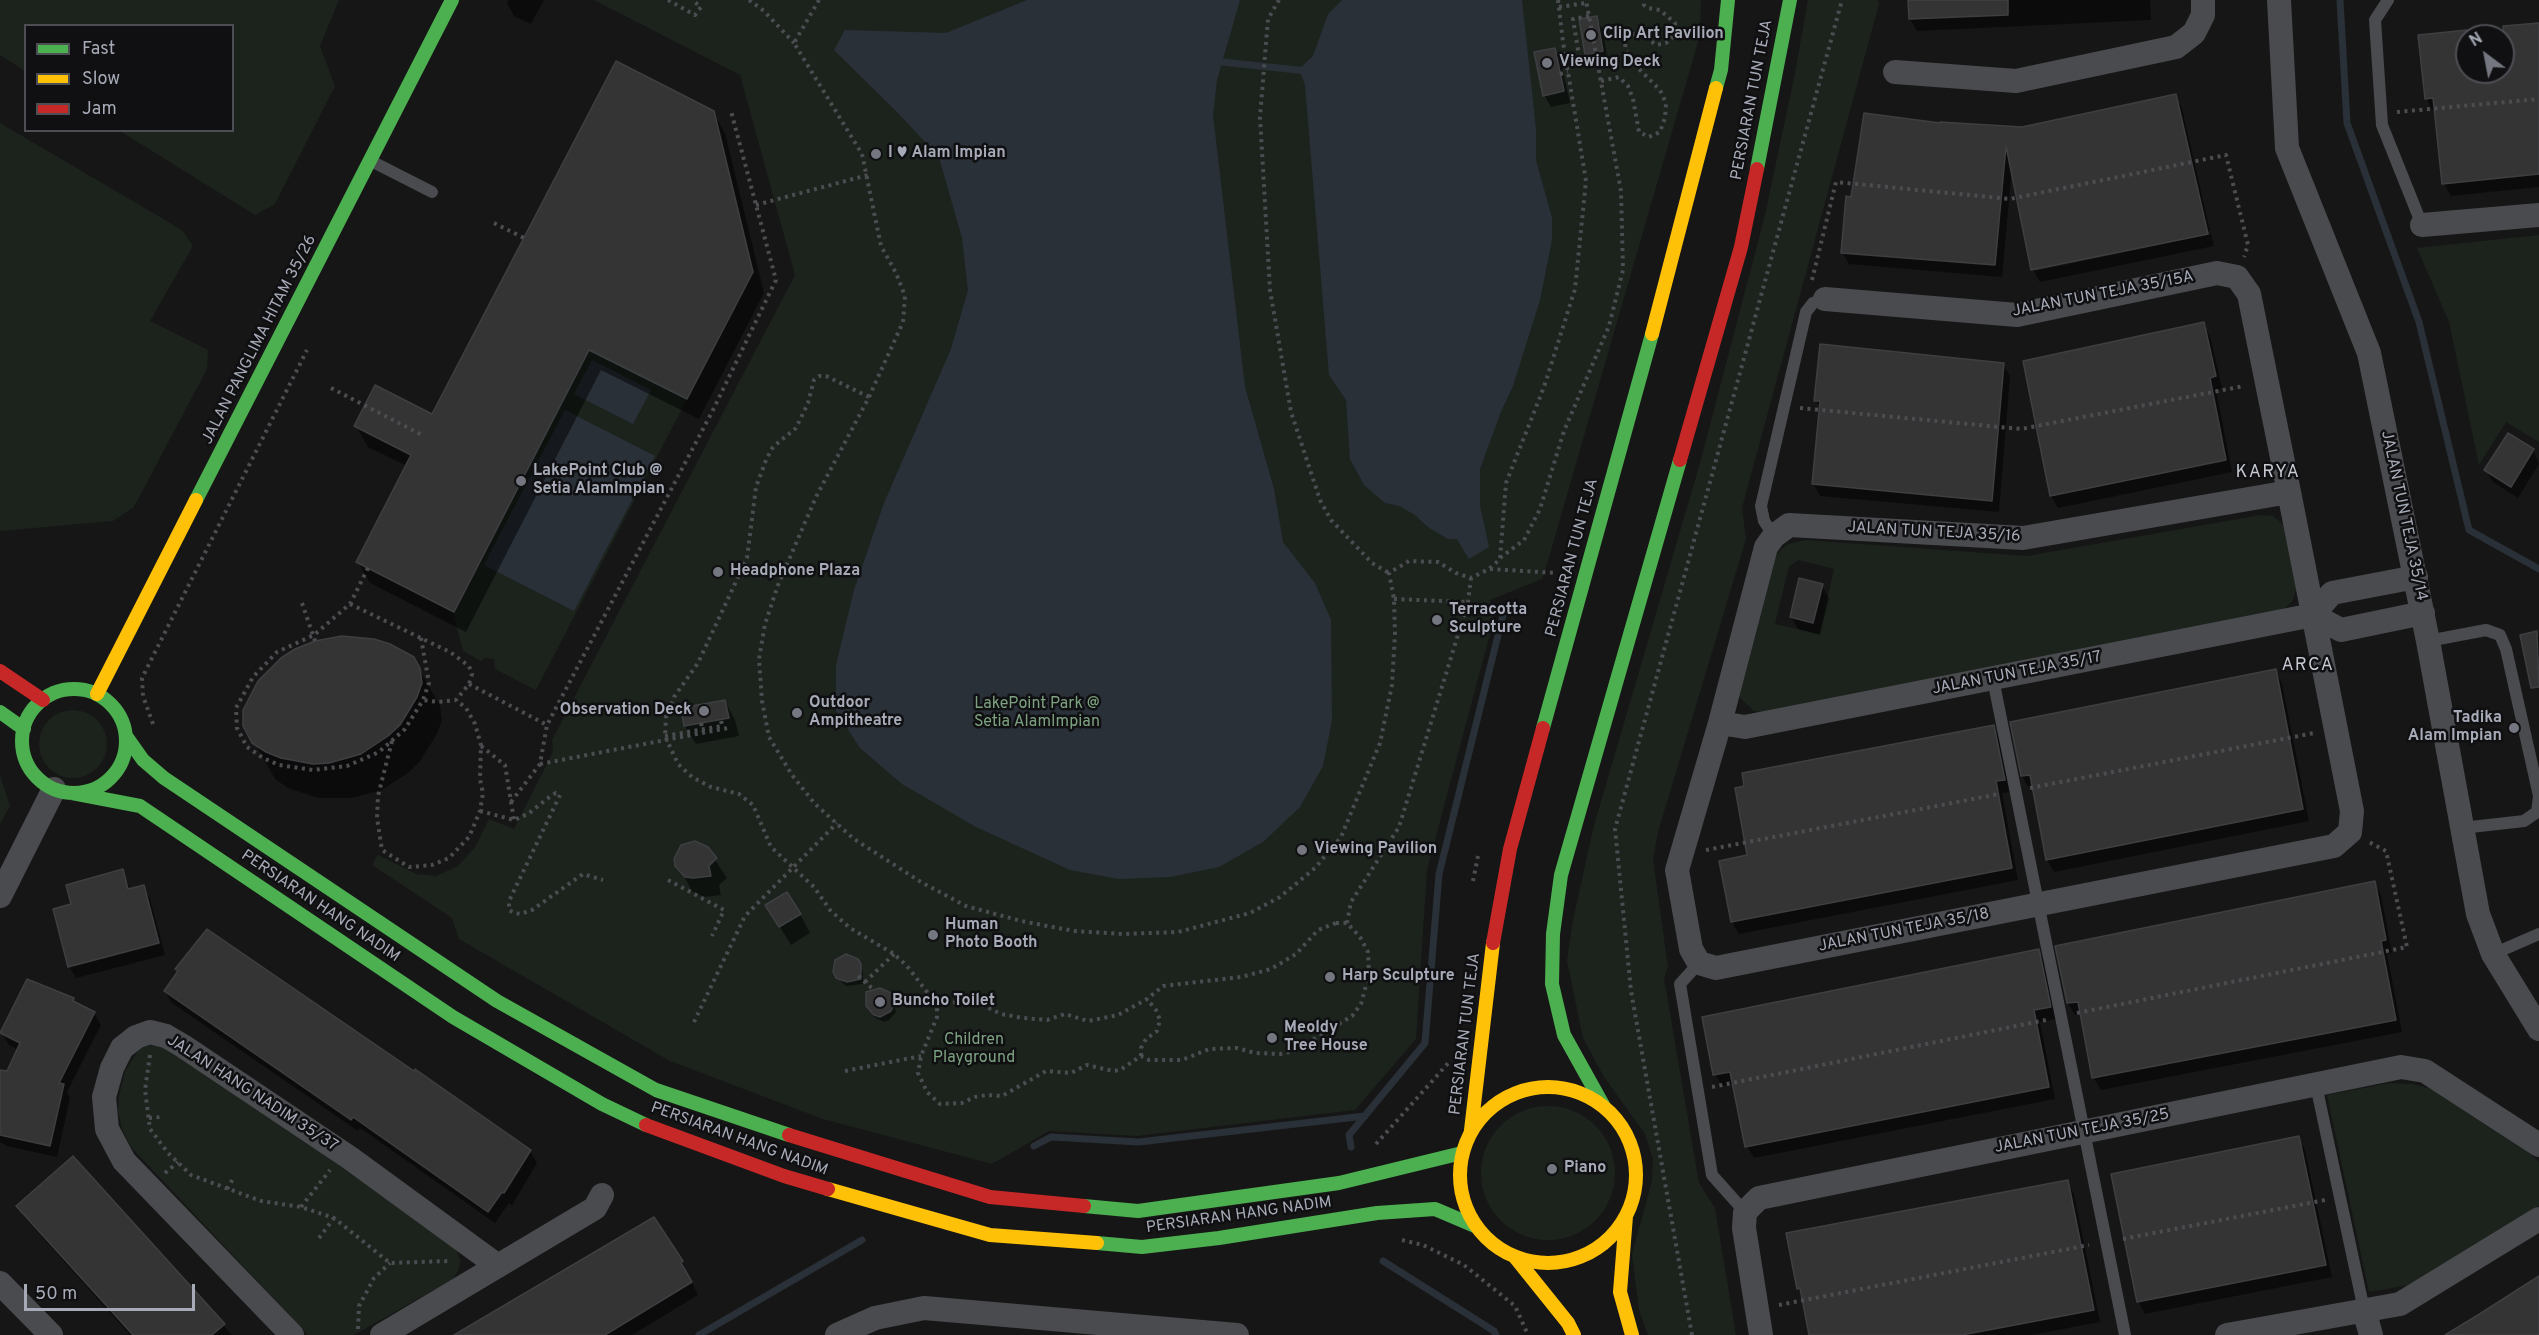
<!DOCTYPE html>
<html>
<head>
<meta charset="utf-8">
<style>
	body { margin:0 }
	#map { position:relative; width:2539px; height:1335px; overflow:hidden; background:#161616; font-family:Overpass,sans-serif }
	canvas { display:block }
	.legend { position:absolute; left:24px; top:24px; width:210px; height:108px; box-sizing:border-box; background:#101012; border:2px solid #4c4e54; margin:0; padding:8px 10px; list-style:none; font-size:18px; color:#a6abb7 }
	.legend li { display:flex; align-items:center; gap:12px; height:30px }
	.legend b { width:30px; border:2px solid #4c4e54 }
	.north { position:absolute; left:2455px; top:24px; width:60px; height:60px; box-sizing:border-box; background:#101012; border:2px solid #4c4e54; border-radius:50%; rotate:328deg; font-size:16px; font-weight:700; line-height:24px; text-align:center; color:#a6abb7 }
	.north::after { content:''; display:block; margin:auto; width:21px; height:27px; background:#74777f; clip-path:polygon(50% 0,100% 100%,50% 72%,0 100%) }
	.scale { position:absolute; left:24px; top:1284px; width:171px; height:27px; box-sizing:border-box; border:3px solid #a6abb7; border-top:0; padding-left:8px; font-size:18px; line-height:21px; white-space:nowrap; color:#a6abb7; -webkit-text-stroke:4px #101012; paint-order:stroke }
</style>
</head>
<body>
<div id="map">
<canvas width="2539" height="1335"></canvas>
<ul class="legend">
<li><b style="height:8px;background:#4caf50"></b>Fast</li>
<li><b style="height:8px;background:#ffc107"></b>Slow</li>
<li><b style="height:8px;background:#c62828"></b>Jam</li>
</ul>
<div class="north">N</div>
<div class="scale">50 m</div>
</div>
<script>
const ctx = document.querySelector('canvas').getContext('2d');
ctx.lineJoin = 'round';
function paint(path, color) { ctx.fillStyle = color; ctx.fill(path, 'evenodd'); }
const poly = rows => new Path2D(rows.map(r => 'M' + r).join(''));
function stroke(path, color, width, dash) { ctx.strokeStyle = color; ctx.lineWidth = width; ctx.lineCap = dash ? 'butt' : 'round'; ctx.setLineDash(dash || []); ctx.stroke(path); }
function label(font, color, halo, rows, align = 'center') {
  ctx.font = font + ' Overpass,sans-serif'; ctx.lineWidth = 5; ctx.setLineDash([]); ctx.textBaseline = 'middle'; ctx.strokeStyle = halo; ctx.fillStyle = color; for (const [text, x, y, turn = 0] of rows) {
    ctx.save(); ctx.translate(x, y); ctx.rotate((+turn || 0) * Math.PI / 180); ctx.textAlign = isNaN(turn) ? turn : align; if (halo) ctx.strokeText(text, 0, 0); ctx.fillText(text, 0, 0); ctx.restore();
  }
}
const green = poly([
	[0,0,339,0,320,46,335,86,275,204,255,215,120,131,232,130,232,26,26,26,25,71,0,55],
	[594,0,1701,0,1700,35,1545,571,1542,579,1490,600,1495,615,1427,870,1416,1039,1355,1110,1136,1136,1049,1131,992,1164,823,1119,670,1061,459,939,452,918,372,865,378,855,416,874,436,876,458,866,475,847,489,819,514,829,553,752,552,740,795,275,740,75],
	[1808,0,1878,0,1879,4,1742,508,1746,539,1658,832,1653,860,1668,967,1664,978,1699,1183,1715,1208,1736,1335,1648,1335,1639,1310,1632,1254,1652,1181,1653,1159,1645,1134,1604,1077,1583,1038,1567,961,1572,925,1593,829,1700,463,1765,215,1794,78],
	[0,123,182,230,193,246,150,321,208,350,207,369,134,507,113,521,0,531],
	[2539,235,2539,442,2506,422,2479,465,2449,322,2417,248],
	[491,300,687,399,536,690,495,669,494,659,485,658,481,661,463,651,453,612,356,562],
	[2261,515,2273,516,2284,525,2297,587,2292,602,2282,610,1767,713,1754,711,1739,697,1740,680,1776,555,1786,545,1804,540,2027,556],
	[1799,560,1834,569,1819,634,1775,624,1789,566],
	'39 744a34 34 0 1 1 68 0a34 34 0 1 1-68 0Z',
	[0,775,10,806,0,824],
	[150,1045,166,1047,447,1239,456,1250,460,1260,459,1269,453,1279,354,1335,308,1335,131,1147,122,1129,118,1112,119,1096,125,1071,139,1049],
	[2390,1083,2412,1084,2432,1089,2526,1150,2539,1162,2539,1206,2409,1285,2369,1292,2327,1095],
	'1481 1173a67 67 0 1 1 134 0a67 67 0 1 1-134 0Z'
]);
const water = poly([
	[1027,0,1240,0,1217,80,1213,115,1245,387,1274,489,1283,542,1315,583,1331,620,1332,720,1323,766,1300,807,1263,842,1219,867,1170,877,1119,879,1070,870,976,827,902,784,860,748,836,711,836,665,854,590,884,503,951,349,968,290,962,238,939,157,898,113,834,50,845,30,946,33],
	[1342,0,1522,0,1536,129,1536,160,1552,218,1552,240,1540,300,1513,386,1500,414,1480,469,1480,506,1489,547,1469,559,1457,539,1448,539,1428,527,1415,515,1399,506,1385,503,1364,485,1350,459,1346,400,1329,375,1305,85,1299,69,1313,56,1328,14],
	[592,360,651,390,633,424,574,394],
	[565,410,655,456,574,611,484,565]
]);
const shadow = poly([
	[508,0,544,0,531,24,514,16,507,3],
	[1910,0,2150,0,2151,20,1917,31,1910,19],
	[1596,18,1603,30,1608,63,1593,66,1586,54],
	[2539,24,2539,187,2451,196,2444,184,2436,110,2433,111,2426,98,2420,37],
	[2467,36,2503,36,2503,72,2467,72],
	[1554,50,1561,62,1570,103,1551,107,1544,95],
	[2175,96,2182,108,2210,231,2035,268,2035,271,2211,234,2214,246,2040,282,2033,270,2012,168,2002,277,1849,264,1842,252,1853,198,1941,125,2022,129],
	[713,112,725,133,764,293,699,419,601,370,466,632,370,583,358,562,407,466,368,447,356,426,433,416],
	[2203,324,2210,336,2222,388,2216,390,2232,472,2058,508,2051,496,2025,362],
	[2003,364,2010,376,1999,512,1820,496,1813,483,1821,409,1815,400],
	[2533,450,2539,464,2518,498,2493,482,2486,470],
	[1822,586,1829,598,1820,635,1798,629,1791,617],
	[2536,633,2539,638,2539,659,2529,662],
	[419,669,440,706,442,720,437,734,420,761,409,772,382,790,351,798,318,798,288,788,275,779,254,742],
	[2275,671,2282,683,2309,821,2054,872,2047,860,2034,787,2029,788,2022,776,2012,723],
	[725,701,735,720,739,736,696,744,685,726,682,710],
	[1993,727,2000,739,2011,792,2002,793,2018,880,1739,934,1732,922,1749,857],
	[707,848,727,878,719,885,721,895,704,897,692,891,681,871],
	[122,871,131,890,143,887,150,899,165,955,76,978,69,966],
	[2374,882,2381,895,2392,953,2387,954,2402,1032,2101,1090,2093,1077,2082,1014,2075,1015,2068,1003],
	[800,914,810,933,791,945,778,924],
	[2038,950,2045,962,2056,1019,2040,1022,2055,1099,1754,1158,1747,1146,1734,1084,1722,1086,1715,1074],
	[859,965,863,971,863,984,846,986,838,978],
	[165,991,530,1151,537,1163,512,1205,509,1203,495,1223,360,1128,358,1131,172,1003],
	[890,995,896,1012,889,1020,884,1022,874,1017,868,1005],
	[73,1000,76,1005,94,1013,101,1025,67,1092,70,1098,57,1157,7,1146,0,1142,0,1071,8,1073,18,1050,9,1045,2,1033],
	[2298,1138,2305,1150,2332,1277,2145,1314,2138,1301],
	[73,1158,232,1335,130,1335,25,1218,18,1206],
	[2067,1182,2074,1194,2100,1322,2031,1335,1810,1335,1788,1235],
	[654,1219,682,1262,698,1295,632,1335,456,1335]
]);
const stream = poly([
	[2340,0,2347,123,2419,322,2469,530,2539,569],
	[1215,57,1222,62,1307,71],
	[1034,1146,1051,1137,1139,1142,1365,1116],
	[1351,1147,1349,1135,1425,1043,1439,874,1504,611],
	[1383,1261,1494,1331,1496,1335],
	[699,1335,862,1240]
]);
const building = poly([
	[1908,0,2008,0,2008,15,1909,19,1908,0],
	[1597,16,1603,51,1585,55,1579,19,1597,16],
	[2539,23,2539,174,2442,184,2433,98,2425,99,2418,35,2467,30,2467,72,2503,72,2503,26,2539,23],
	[1555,48,1564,91,1543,96,1534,52,1555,48],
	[616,61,714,111,753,272,687,399,589,350,454,612,356,562,411,455,354,426,375,385,432,414,616,61],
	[2176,94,2208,234,2031,270,2006,146,1995,265,1841,253,1846,196,1851,197,1864,113,1940,123,1940,122,2022,127,2176,94],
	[2204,322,2216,376,2210,378,2226,460,2050,496,2023,361,2204,322],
	[1820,344,2004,363,1992,501,1812,484,1820,401,1814,401,1820,344],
	[2508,433,2534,449,2511,487,2484,470,2508,433],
	[1799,578,1823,584,1813,623,1790,617,1799,578],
	[2537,631,2539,687,2531,688,2520,635,2537,631],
	[342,636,374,639,390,644,414,657,420,668,422,683,417,697,400,725,388,736,361,754,329,763,313,764,281,758,266,752,252,743,243,726,243,710,258,681,281,658,295,649,315,641,342,636],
	[2276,669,2303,809,2046,860,2030,775,2021,776,2010,722,2276,669],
	[725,700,729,718,684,726,681,708,725,700],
	[1994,725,2005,780,1996,781,2012,868,1731,922,1719,861,1747,855,1735,788,1744,786,1742,773,1994,725],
	[695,841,708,847,717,858,709,866,711,876,693,878,685,877,675,866,674,859,681,845,695,841],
	[123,869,128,889,144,885,159,943,68,967,53,909,71,904,66,885,123,869],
	[2375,881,2386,940,2381,941,2396,1020,2092,1078,2078,1002,2067,1003,2055,946,2375,881],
	[787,892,801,914,779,927,765,905,787,892],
	[207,929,414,1071,415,1069,531,1150,504,1193,502,1192,488,1212,353,1117,351,1120,164,991,178,971,175,969,207,929],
	[2039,949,2051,1007,2034,1010,2049,1087,1745,1147,1730,1072,1713,1075,1702,1017,2039,949],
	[846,954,858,959,861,964,861,979,847,982,836,978,833,972,835,960,846,954],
	[27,979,74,998,73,1001,95,1012,59,1083,64,1084,50,1146,0,1135,0,1070,7,1071,20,1043,0,1033,27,979],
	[880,988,891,993,894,1005,891,1011,880,1017,874,1015,866,1006,866,992,880,988],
	[2299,1136,2326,1265,2137,1302,2111,1174,2299,1136],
	[73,1156,225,1324,212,1335,133,1335,16,1206,73,1156],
	[2068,1180,2094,1310,1962,1335,1809,1335,1800,1288,1797,1289,1786,1233,2068,1180],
	[654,1217,683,1261,681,1263,692,1282,605,1335,454,1335,654,1217],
	[2539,1276,2539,1335,2445,1335,2478,1315,2539,1276]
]);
const path = poly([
	[668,0,695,15,701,7,692,0],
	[749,0,764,11,794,43],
	[819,0,794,43,862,154,881,246,896,273,905,296,903,322,869,397,816,497,778,585,765,624,759,659,762,701,769,737,792,775,815,804,854,839,921,882,966,906,1021,921,1074,931,1123,934,1178,932,1250,913,1280,897,1315,868,1341,837,1380,743,1392,685,1395,634,1394,599,1389,573,1409,561,1438,562,1456,573,1471,578,1489,569,1500,559,1506,483,1544,387,1575,289,1586,181,1563,42,1558,0],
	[1279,0,1268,19,1260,117,1270,290,1291,412,1320,500,1331,520,1372,563,1389,573],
	[1559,7,1586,3],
	[1589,16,1573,19,1580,62,1597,59],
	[1560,74,1568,72],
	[1601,81,1619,77,1628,86,1633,99,1639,132,1649,137,1660,132,1665,118,1666,103,1660,90,1632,62,1625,49,1626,38,1634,34,1647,38,1656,45,1666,43,1675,35,1675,23,1660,10,1648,8,1644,5,1644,0],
	[2397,112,2539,99],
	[756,205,868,175],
	[494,223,524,238],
	[1812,280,1836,182,2010,199,2226,155,2248,245,2244,257],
	[331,388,422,435],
	[869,397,826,376,819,376,814,380,808,403,796,428,773,447,766,460,756,487,747,558,698,663,674,697,666,717,665,736,678,764,692,777,711,787,739,794,753,805,771,847,814,887,830,910,850,928,894,954,907,966,937,1005],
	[1800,408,2021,429,2244,386],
	[1500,558,1524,540,1540,509,1564,431,1609,326,1623,270,1621,191,1586,0],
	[368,568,350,604,314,635,277,652,253,677,236,708,237,728,247,747,263,758,279,765,313,770,347,766,379,752,405,729,423,700,429,683,421,638],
	[1490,569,1557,573],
	[1394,599,1468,602],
	[302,603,315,641],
	[350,604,450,652,469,666,472,674,469,684,456,700],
	[469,684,547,725],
	[701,723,703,731],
	[153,724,143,696,142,678,307,350],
	[665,736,722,726,721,719],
	[392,741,378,796,377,818,382,850,409,867,432,865,449,858,469,837,480,811,483,793,480,779,481,745,475,724,466,708,456,700,438,702,423,700],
	[481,746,505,765,514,820],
	[540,764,728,728],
	[2030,788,2314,733],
	[511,802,540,764,547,725,713,410,776,280,731,111],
	[480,811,514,820,528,814,552,795,556,793,560,795,509,901,509,910,514,913,521,914,532,910,583,874,603,880],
	[1706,850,1999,794],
	[668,880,724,910,712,936],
	[1473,881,1478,856],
	[1336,923,1347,923,1360,937,1368,952,1369,974,1361,1004,1352,1016,1294,1051,1280,1054,1255,1053,1237,1048,1209,1049,1182,1060,1149,1060,1141,1056,1120,1070,1113,1071,1087,1065,1071,1073,1046,1071,1002,1096,987,1095,975,1097,962,1103,940,1104,927,1092,918,1073,921,1056,937,1017,937,1005,972,1000,1001,1014,1023,1018,1047,1020,1065,1014,1088,1021,1118,1015,1147,999,1163,986,1241,977,1271,969,1296,954,1318,930,1336,923],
	[1347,923,1351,902,1399,827,1468,602,1471,578],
	[858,976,874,990],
	[865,982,894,954],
	[2077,1013,2407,947,2386,851,2369,842],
	[694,1022,745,916,837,823],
	[150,1055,145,1090,150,1129,168,1153,191,1175,261,1201,301,1207,334,1218,390,1263,450,1261],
	[1141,1056,1141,1048,1146,1039,1157,1031,1160,1020,1156,1010,1147,999],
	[845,1071,921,1056],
	[1712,1087,2046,1020],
	[149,1118,161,1117],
	[1376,1144,1451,1060],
	[165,1173,178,1162],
	[227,1189,234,1177],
	[301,1207,330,1170],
	[319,1238,334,1218],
	[2123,1239,2325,1200],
	[1402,1240,1423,1245,1464,1265,1515,1306,1528,1335],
	[1779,1305,2089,1245],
	[358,1329,359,1306,374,1278,390,1263],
	[1692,1335,1631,991,1615,829,1842,0]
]);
const lane = poly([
	[2388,0,2375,20,2382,125,2422,225],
	[371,161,432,192],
	[1774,536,1764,521,1761,506,1806,312,1813,303,1825,299],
	[2428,641,2486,630,2500,635,2506,649,2539,796,2537,812,2524,821,2462,828],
	[1993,679,2125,1335],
	[2493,954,2539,934],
	[1699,963,1680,984,1712,1175,1745,1212],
	[2316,1085,2364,1310]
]);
const street = poly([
	[2279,0,2287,148,2369,353,2428,641,2478,914,2493,954,2539,1029],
	[1895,72,2016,81,2176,47,2194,33,2203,15,2203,0],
	[2422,225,2539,215],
	[1825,299,2017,315,2217,273,2237,277,2249,294,2289,492,2352,811,2350,832,2334,846,1716,968,1699,963,1691,949,1677,870,1720,723,1766,547,1774,536,1789,525,2023,538,2289,492],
	[2313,615,2341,630,2423,613],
	[1720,723,1745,727,2313,615,2332,593,2416,577],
	[0,896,54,789],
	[0,1283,51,1335],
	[2364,1310,2371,1335],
	[292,1335,124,1161,107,1129,104,1097,112,1068,122,1048,136,1037,150,1032,166,1036,183,1046,350,1158,498,1266],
	[382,1335,595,1208,602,1195],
	[837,1335,875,1318,924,1308,1237,1335],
	[1761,1335,1744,1228,1745,1212,1759,1198,2401,1067,2425,1071,2539,1145],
	[2227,1335,2400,1304,2539,1219]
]);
const fast = poly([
	[1716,88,1721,70,1728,0],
	[1757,169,1790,0],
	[196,500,452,0],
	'22 741a52 52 0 1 1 104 0a52 52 0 1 1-104 0Z',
	[0,712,24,729],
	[1543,728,1652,334],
	[126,736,143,760,164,778,497,1001,656,1090,789,1135],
	[72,793,140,806,453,1017,602,1104,646,1125],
	[1603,1105,1564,1035,1552,984,1553,934,1561,875,1680,460],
	[1084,1206,1138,1211,1339,1183,1462,1153],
	[1097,1243,1142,1247,1219,1238,1377,1213,1435,1209,1475,1226]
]);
const slow = poly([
	[1652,334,1716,88],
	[97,694,196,500],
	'1460 1175a88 88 0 1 1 176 0a88 88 0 1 1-176 0Z',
	[1471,1130,1493,943],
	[828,1189,990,1235,1097,1243],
	[1626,1216,1620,1292,1632,1335],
	[1515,1257,1568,1323,1574,1335]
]);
const jam = poly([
	[1680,460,1741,247,1757,169],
	[0,671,43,700],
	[1493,943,1510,849,1543,728],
	[646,1125,784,1176,828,1189],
	[789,1135,990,1197,1084,1206]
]);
const markers = [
	[1591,35,6,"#74777f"],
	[1547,63,6,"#74777f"],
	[876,154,6,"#74777f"],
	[521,481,6,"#74777f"],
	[718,572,6,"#74777f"],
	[1437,620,6,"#74777f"],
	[704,711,6,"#74777f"],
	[797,713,6,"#74777f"],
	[2514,728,6,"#74777f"],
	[1302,850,6,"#74777f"],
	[933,935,6,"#74777f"],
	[1330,977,6,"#74777f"],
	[880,1002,6,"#74777f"],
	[1272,1038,6,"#74777f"],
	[1552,1169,6,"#74777f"]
];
const poiNames = [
	["Clip Art Pavilion",1603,35],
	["Viewing Deck",1559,63],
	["I ♥ Alam Impian",888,154],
	["LakePoint Club @",533,472],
	["Setia AlamImpian",533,490],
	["Headphone Plaza",730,572],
	["Terracotta",1449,611],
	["Sculpture",1449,629],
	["Outdoor",809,704],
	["Ampitheatre",809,722],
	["Observation Deck",692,711,"right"],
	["Tadika",2502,719,"right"],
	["Alam Impian",2502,737,"right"],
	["Viewing Pavilion",1314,850],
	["Human",945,926],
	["Photo Booth",945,944],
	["Harp Sculpture",1342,977],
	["Buncho Toilet",892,1002],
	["Meoldy",1284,1029],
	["Tree House",1284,1047],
	["Piano",1564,1169]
];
const streetNames = [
	["PERSIARAN TUN TEJA",1753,100,-79],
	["JALAN TUN TEJA 35/15A",2103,295,-11],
	["JALAN PANGLIMA HITAM 35/26",260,340,-63],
	["JALAN TUN TEJA 35/14",2403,516,78],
	["JALAN TUN TEJA 35/16",1934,533,3],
	["PERSIARAN TUN TEJA",1573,558,-75],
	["JALAN TUN TEJA 35/17",2017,674,-11],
	["PERSIARAN HANG NADIM",320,907,34],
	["JALAN TUN TEJA 35/18",1904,931,-11],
	["PERSIARAN TUN TEJA",1466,1034,-83],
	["JALAN HANG NADIM 35/37",252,1094,33],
	["JALAN TUN TEJA 35/25",2082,1132,-11],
	["PERSIARAN HANG NADIM",739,1140,20],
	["PERSIARAN HANG NADIM",1239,1216,-8]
];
const parkNames = [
	["LakePoint Park @",1037,705],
	["Setia AlamImpian",1037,723],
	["Children",974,1041],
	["Playground",974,1059]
];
const neighbourhoodNames = [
	["KARYA",2268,473],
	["ARCA",2308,666]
];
paint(green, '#1c231d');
paint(water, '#293038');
paint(shadow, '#0007');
stroke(stream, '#293038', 7);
paint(building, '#343435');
stroke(building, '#3e3f42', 1.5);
stroke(path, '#4c4d51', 4, [3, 4.5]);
stroke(lane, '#4a4b4f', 12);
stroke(street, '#4a4b4f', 24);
stroke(fast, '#4caf50', 14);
stroke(slow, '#ffc107', 14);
stroke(jam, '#c62828', 14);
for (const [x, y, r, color] of markers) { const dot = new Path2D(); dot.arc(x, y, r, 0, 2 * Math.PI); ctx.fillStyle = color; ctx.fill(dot); stroke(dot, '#101012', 2); }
label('bold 16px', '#a6abb7', '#101012', poiNames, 'left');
label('16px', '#a6abb7', '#101012', streetNames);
label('16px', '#7da281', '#101012', parkNames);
ctx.letterSpacing = '1.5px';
label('18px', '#c7cad3', '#101012', neighbourhoodNames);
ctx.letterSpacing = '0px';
</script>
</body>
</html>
